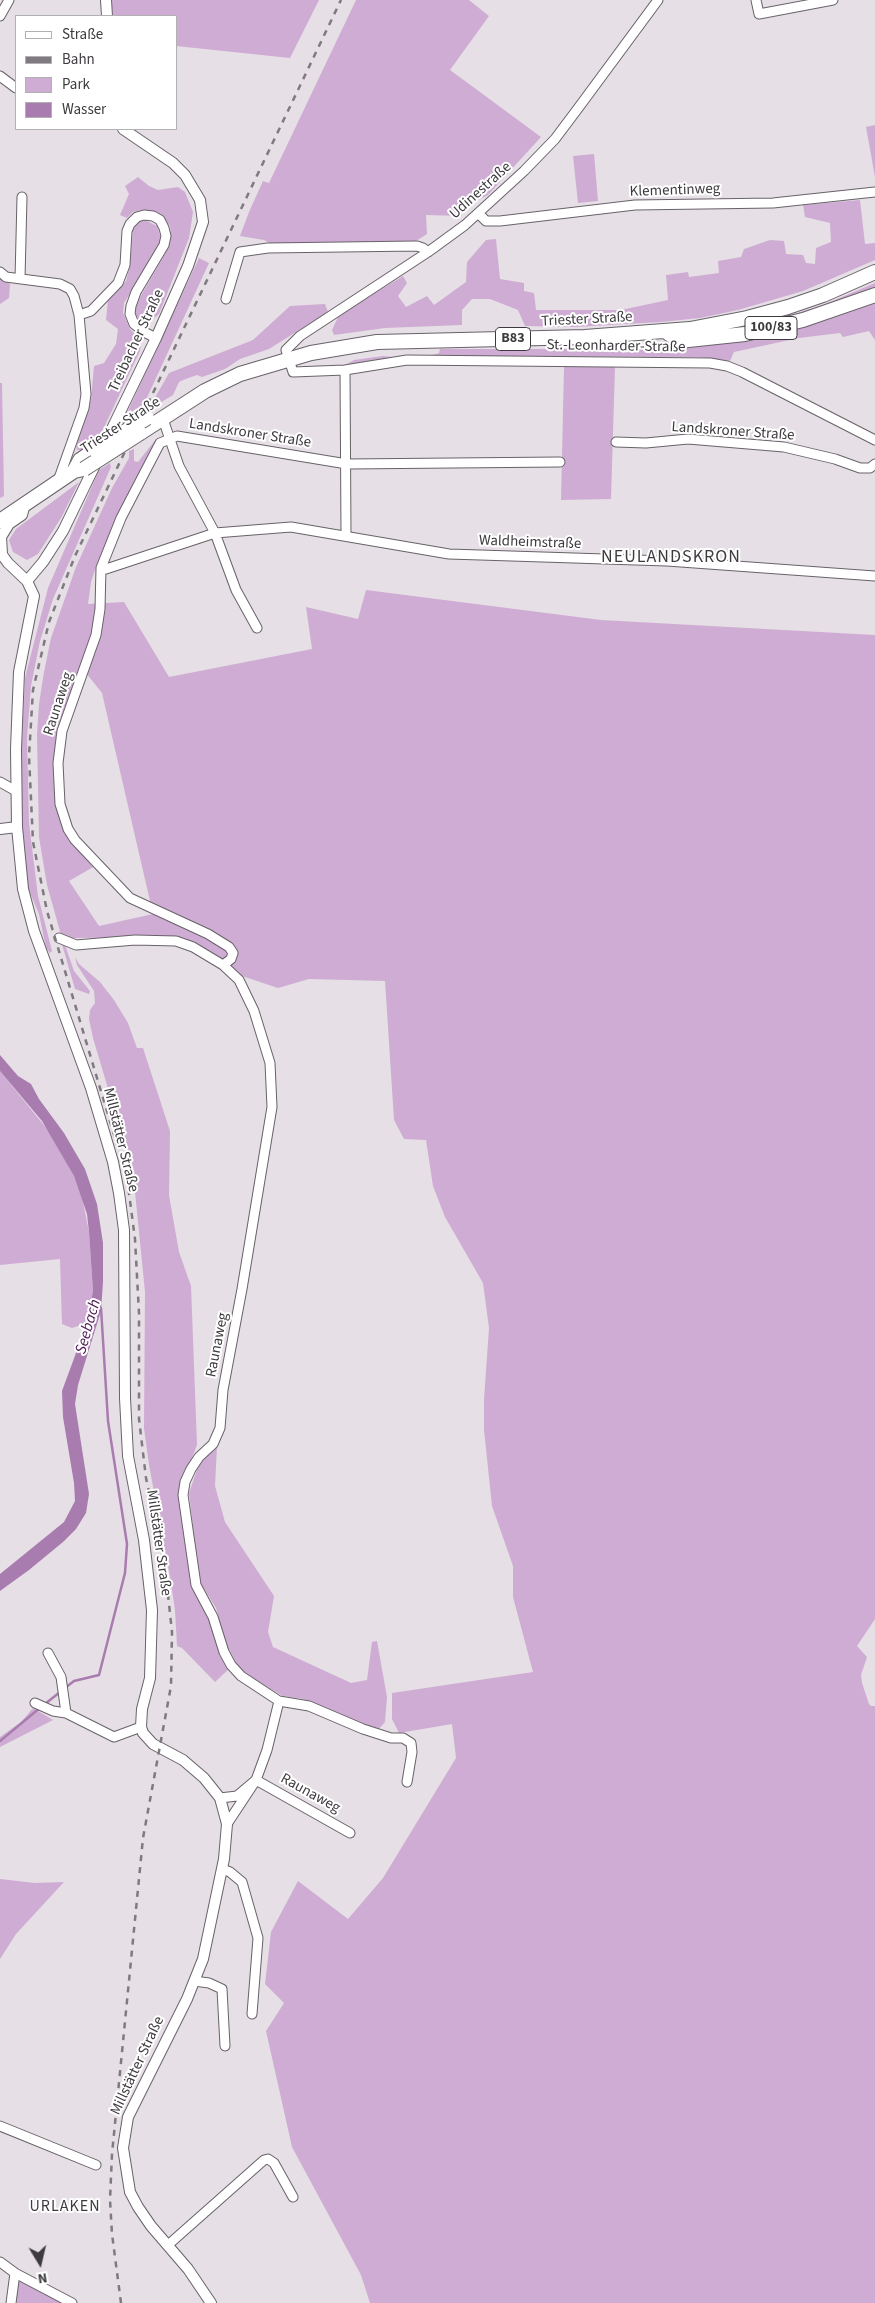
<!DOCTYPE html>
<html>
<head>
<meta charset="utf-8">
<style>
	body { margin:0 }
	#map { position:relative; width:875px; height:2303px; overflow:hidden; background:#e6dfe6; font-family:"Source Sans 3",sans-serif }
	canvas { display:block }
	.legend { position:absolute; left:15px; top:15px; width:162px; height:115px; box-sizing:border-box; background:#fff; border:1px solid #b2b1b2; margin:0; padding:6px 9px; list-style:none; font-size:15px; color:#3e3b3e }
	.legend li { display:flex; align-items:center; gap:10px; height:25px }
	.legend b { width:25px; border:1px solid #b2b1b2 }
	.north { position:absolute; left:15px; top:2238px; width:50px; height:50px; -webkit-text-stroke:4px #fff; paint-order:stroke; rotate:171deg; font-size:14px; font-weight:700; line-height:20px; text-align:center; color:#3e3b3e }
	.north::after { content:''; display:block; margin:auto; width:18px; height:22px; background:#3e3b3e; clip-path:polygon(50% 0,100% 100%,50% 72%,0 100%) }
</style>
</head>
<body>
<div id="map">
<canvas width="875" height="2303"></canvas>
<ul class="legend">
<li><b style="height:6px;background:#fff"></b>Straße</li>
<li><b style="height:6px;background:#7f7a7f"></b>Bahn</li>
<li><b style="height:14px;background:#cfacd3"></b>Park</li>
<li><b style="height:14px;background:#a97caf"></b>Wasser</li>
</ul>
<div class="north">N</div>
</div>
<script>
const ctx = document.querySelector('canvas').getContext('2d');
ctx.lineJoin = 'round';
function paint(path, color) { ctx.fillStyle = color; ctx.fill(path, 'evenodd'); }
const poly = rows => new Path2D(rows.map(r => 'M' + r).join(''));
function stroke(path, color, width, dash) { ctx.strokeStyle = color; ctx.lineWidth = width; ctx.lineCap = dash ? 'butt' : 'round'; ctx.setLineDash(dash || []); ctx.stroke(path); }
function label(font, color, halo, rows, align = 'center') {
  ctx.font = font + ' "Source Sans 3",sans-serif'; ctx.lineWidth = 4; ctx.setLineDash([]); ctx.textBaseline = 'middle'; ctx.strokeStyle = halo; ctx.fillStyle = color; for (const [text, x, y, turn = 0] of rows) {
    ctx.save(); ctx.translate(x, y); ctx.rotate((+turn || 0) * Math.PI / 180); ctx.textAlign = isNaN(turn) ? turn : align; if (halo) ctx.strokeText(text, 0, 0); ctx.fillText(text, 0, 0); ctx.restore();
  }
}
const green = poly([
	[111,0,319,0,290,58,176,46,176,16,113,16],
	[356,0,469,0,489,16,450,70,541,137,488,195,461,209,462,216,426,215,427,234,416,241,307,243,293,246,275,246,264,240,240,236,249,212,263,181,269,183],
	[875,125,875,177,866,127],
	[594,154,598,201,578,203,573,156],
	[138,177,149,186,158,190,178,187,185,192,193,212,189,238,159,314,152,320,147,321,140,320,136,316,135,306,165,254,171,236,170,226,159,213,141,210,133,212,127,218,120,215,129,194,125,186],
	[860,200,865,244,875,243,875,260,803,291,738,310,700,318,661,322,575,327,525,326,518,310,490,299,472,299,462,310,462,325,385,328,334,335,332,330,339,315,403,276,407,283,398,296,406,307,427,296,434,305,466,282,467,262,486,240,496,239,500,279,524,283,524,291,534,293,536,310,621,310,668,300,666,275,688,272,689,277,719,273,718,261,741,257,744,249,770,240,784,241,786,254,803,255,806,263,815,264,816,248,831,242,830,223,805,217,803,205],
	[145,220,157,226,161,239,159,248,124,303,123,313,130,329,140,339,141,344,140,351,99,438,83,450,77,450,76,443,91,400,94,366,104,363,116,344,118,329,106,320,108,300,126,281,130,266,133,229,140,221],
	[199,258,209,263,139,415,120,428],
	[0,278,10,284,9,298,0,304],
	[875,283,875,291,799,317,771,321,823,305],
	[875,300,875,340,869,331,843,337,840,333,799,338,734,352,730,361,698,357,429,356,439,353,440,349,619,349,687,345],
	[325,304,328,312,269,349,240,359,225,369,202,377,197,375,183,380,179,382,173,395,148,410,169,373,253,340,290,306],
	[383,356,393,357,365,364,345,365,354,360],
	[564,367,615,367,611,499,561,500],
	[0,383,2,383,4,496,0,498],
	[156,439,159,439,123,508,97,564,91,582,88,604,124,602,169,677,312,649,306,607,358,619,366,590,601,620,875,635,875,1619,857,1646,867,1657,861,1675,862,1683,869,1704,871,1706,875,1706,875,2303,370,2303,361,2275,292,2147,266,2031,284,2003,265,1984,271,1932,298,1881,348,1919,383,1878,456,1758,452,1724,399,1733,392,1719,392,1693,533,1672,513,1597,513,1566,492,1506,484,1430,484,1399,489,1328,483,1283,445,1217,433,1186,426,1140,404,1139,394,1120,385,981,309,979,278,988,239,975,210,951,174,937,71,938,61,935,47,885,39,837,37,735,39,704,44,672,51,638,76,567,112,488,129,458,129,451,134,449,134,461,138,462],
	[82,668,102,693,153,914,99,926,69,881,95,866,69,837,60,821,57,793,60,728],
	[110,463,111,467,53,599,40,641,31,686,27,738,29,823,38,896,52,951,50,953,46,948,39,914,28,888,23,851,21,761,25,678,48,588,99,470],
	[79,482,61,518,38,554,27,560,13,552,9,540,16,529],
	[61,941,64,942,74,971,90,991,89,994,75,989],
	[75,957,79,964,100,982,114,1000,128,1023,137,1048,143,1048,170,1131,169,1195,179,1252,191,1286,197,1445,182,1483,190,1564,230,1668,215,1682,182,1648,177,1646,175,1610,170,1577,149,1465,144,1428,145,1292,135,1192,131,1166,93,1038,89,1019,90,1010,95,1003,94,991,77,965],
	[0,1071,51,1134,74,1176,82,1197,89,1232,93,1291,87,1323,72,1328,62,1324,60,1259,0,1265],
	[217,1447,215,1486,225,1522,274,1596,268,1632,273,1647,351,1683,367,1680,372,1642,377,1641,387,1697,385,1722,377,1731,303,1699,283,1696,243,1673,235,1663,225,1641,216,1608,199,1581,189,1493,199,1464],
	[33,1708,53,1720,0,1747,0,1737,21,1722],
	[0,1879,35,1883,64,1882,16,1934,0,1959],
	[17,2274,64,2303,10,2303]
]);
const water = poly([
	[0,1055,18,1076,31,1084,39,1099,64,1133,85,1169,97,1204,103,1243,103,1282,101,1311,78,1385,75,1404,89,1494,86,1513,76,1529,63,1542,29,1570,0,1591,0,1574,64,1522,75,1501,74,1483,63,1417,62,1391,87,1323,93,1291,89,1232,87,1214,74,1176,42,1121,0,1071]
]);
const stream = poly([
	[65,1688,74,1681,99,1675,125,1573,127,1544,108,1421,101,1308],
	[45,1704,60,1692],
	[0,1741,41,1707]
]);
const minor = poly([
	[658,0,579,107,555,139,524,171,465,225,428,252,300,336,286,350,293,372,345,370,407,360,710,363,727,366,742,372,875,440],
	[756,0,759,14,833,0],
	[0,16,9,0],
	[0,76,16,88],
	[479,214,486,221,500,221,635,205,773,203,875,192],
	[0,272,6,277,60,284,70,289,74,296,79,315,86,394,84,408,58,481],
	[20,279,22,197],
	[226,299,240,252,268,248,417,246,423,248,428,252],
	[79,315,91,311,118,283,125,265,127,231,130,224,137,217,144,215,153,216,160,220,164,228,166,236,164,245,136,292,131,306,130,314,134,324,144,332,156,338],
	[345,370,346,535],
	[163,419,179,466,215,533,236,590,257,628],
	[616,442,646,443,688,439,784,447,835,459,860,468,870,468,875,464],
	[101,568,106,569,215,533,291,527,449,554,667,561,875,576],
	[0,782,16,791],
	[59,938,76,945,135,940,176,941,193,947,223,965,239,980,254,1011,270,1063,272,1107,242,1289,223,1390,220,1428,213,1444,199,1457,191,1469,185,1482,183,1495,196,1585,213,1617,224,1652,231,1665,241,1676,279,1701,267,1750,256,1780,227,1824],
	[223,965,231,959,233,953,229,947,208,934,130,898,75,840,68,829,60,804,58,763,62,731,96,635,100,609,101,568,121,518,160,443,177,436,347,464,560,462],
	[48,1653,61,1677,66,1713],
	[279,1701,309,1706,363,1729,391,1738,403,1738,411,1743,412,1752,407,1782],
	[35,1703,53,1711,66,1713,114,1737,141,1727],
	[220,1798,237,1796,256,1780,350,1833],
	[222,1869,230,1872,242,1882,258,1938,252,2014],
	[194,1981,209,1983,222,1989,225,2046],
	[0,2126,96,2165],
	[168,2245,264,2160,268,2159,274,2163,293,2197],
	[0,2262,15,2273,72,2303],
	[11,2303,15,2273]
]);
const tertiary = poly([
	[106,0,107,16],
	[105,443,156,338,188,266,203,222,200,200,185,175,173,163,123,129],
	[0,552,8,563,27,581,34,596,19,672,16,749,17,827,23,889,34,931,91,1088,113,1162,119,1193,124,1230,125,1398,128,1456,144,1540,152,1610,150,1678,142,1709,141,1727,143,1733,153,1744,183,1760,204,1778,220,1798,227,1824,224,1859,203,1959,187,1999,128,2117,123,2148,130,2192,138,2207,151,2226,188,2269,211,2303],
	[2,554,1,537,9,524,22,515,25,504],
	[27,581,43,562,63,531,97,461],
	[0,829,17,827]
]);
const primary = poly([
	[665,331,679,341,745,334,803,320,875,295],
	[140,433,205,391,240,374,311,353,377,342,585,337,690,329,747,318,788,307,823,295,875,272],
	[74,471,80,460,92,452],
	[0,521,74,471,84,469]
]);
const rail = poly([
	[121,2303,112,2234,110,2200,112,2154,143,1838,171,1686,172,1632,165,1567,146,1478,139,1419,139,1313,135,1239,127,1178,47,911,33,842,29,756,33,690,49,622,75,556,341,0]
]);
const primaryBridge = poly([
	[95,450,147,418],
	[84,469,140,433]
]);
const shields = [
	[771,328,52],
	[513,339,35]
];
const shieldNames = [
	["100/83",771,328],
	["B83",513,339]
];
const streetNames = [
	["Udinestraße",481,191,-42],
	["Klementinweg",675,191,-2],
	["Triester Straße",587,320,-3],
	["Treibacher Straße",137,341,-65],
	["St.-Leonharder-Straße",616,347,1],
	["Triester Straße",121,426,-33],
	["Landskroner Straße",733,432,4],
	["Landskroner Straße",250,434,9],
	["Waldheimstraße",530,543,2],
	["Raunaweg",59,704,-72],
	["Millstätter Straße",120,1140,76],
	["Raunaweg",218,1345,-79],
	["Millstätter Straße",158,1543,82],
	["Raunaweg",310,1794,29],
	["Millstätter Straße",138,2066,-65]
];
const waterNames = [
	["Seebach",89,1327,-74]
];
const neighbourhoodNames = [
	["URLAKEN",65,2207]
];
const quarterNames = [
	["NEULANDSKRON",671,558]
];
paint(green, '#cfacd3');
paint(water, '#a97caf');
stroke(stream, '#a97caf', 2.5);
stroke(minor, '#686269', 11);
stroke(tertiary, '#686269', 12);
stroke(primary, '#686269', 16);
stroke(minor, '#fff', 9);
stroke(tertiary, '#fff', 10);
stroke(primary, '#fff', 14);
stroke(rail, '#7f7a7f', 2.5, [6, 6]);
stroke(primaryBridge, '#686269', 16, []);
stroke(primaryBridge, '#fff', 14);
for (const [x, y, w] of shields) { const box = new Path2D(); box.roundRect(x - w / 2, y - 11.5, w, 23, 4); ctx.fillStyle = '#fff'; ctx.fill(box); stroke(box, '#3e3b3e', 1); }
label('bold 14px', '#3e3b3e', null, shieldNames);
label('15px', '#3e3b3e', '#fff', streetNames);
label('italic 16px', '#4f1656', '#fff', waterNames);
ctx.letterSpacing = '1px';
label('16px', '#3e3b3e', '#fff', neighbourhoodNames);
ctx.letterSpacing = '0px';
ctx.letterSpacing = '1px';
label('18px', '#3e3b3e', '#fff', quarterNames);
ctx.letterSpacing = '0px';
</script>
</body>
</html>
